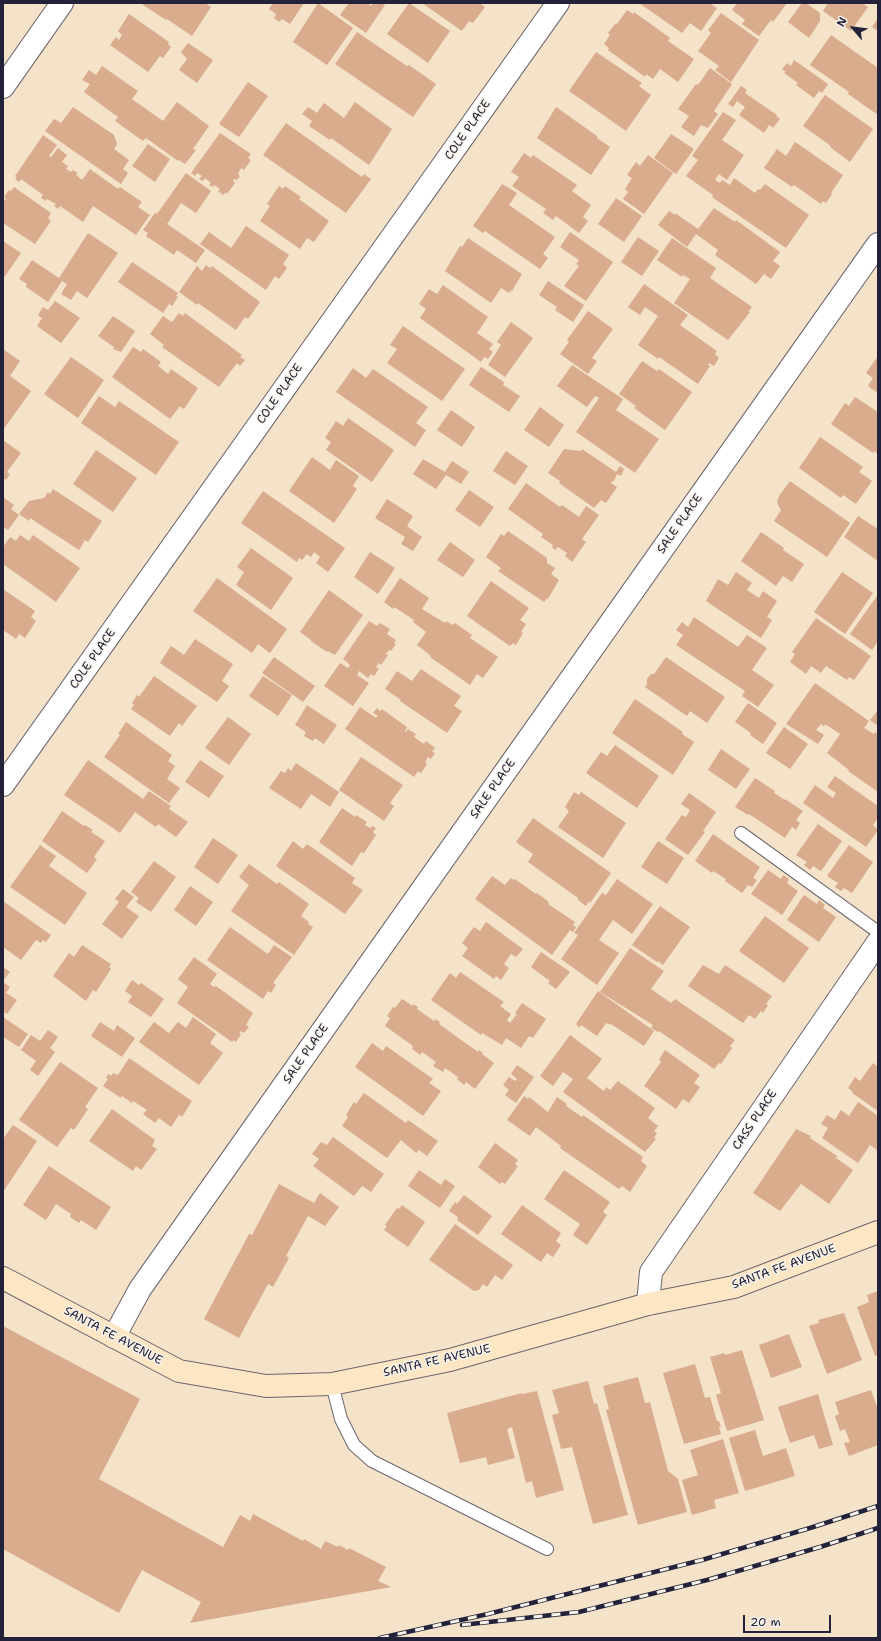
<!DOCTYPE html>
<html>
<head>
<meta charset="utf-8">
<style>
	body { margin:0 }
	#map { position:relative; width:881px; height:1641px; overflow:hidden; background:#f4e2c9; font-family:"Shantell Sans",sans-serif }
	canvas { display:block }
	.frame { position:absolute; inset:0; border:4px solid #22223b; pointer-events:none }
	.north { position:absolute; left:833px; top:8px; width:40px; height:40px; -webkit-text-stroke:3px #f7f3e8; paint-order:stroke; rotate:298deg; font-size:11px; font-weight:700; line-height:16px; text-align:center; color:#22223b }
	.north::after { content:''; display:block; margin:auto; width:14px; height:18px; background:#22223b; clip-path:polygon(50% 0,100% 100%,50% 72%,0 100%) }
	.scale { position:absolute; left:743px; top:1615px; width:88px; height:18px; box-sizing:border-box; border:2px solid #22223b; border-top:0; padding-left:5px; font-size:12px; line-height:14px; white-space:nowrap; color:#22223b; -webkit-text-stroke:3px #f7f3e8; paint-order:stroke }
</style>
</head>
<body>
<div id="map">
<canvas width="881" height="1641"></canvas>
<div class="frame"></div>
<div class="north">N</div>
<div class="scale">20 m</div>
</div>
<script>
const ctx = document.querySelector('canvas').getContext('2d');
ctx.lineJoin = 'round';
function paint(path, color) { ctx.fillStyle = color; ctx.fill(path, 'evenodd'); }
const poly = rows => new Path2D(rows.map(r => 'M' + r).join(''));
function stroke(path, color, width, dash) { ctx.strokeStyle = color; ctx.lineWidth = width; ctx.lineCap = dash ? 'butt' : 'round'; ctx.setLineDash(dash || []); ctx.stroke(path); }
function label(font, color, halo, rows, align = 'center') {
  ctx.font = font + ' "Shantell Sans",sans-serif'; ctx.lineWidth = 3; ctx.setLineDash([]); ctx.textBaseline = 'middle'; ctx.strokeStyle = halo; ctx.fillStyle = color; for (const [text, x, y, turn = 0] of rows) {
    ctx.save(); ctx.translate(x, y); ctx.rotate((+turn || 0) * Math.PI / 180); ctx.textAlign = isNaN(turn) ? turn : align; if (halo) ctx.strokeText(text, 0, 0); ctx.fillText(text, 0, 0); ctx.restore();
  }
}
const building = poly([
	[140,3,205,3,211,7,192,36,167,19,166,20],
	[273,3,304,3,290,24,282,19,279,22,274,18,276,14,269,9],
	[318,3,353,28,327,65,293,42],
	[349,3,367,3,371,6,373,3,382,3,385,5,366,33,340,15],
	[409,3,450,31,428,63,387,34],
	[422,3,480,3,485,7,473,23,469,21,462,31],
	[639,3,709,3,717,8,701,31,690,23,682,33],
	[737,3,787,3,773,22,771,20,759,36,742,24,745,20,732,10],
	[802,3,806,3,820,13,820,21,809,38,788,22],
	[828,3,862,3,868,7,851,31,823,11],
	[627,10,633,14,634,12,670,38,668,41,694,59,678,82,660,69,653,79,646,74,645,77,608,50,609,48,604,44,610,35,608,33,616,23,617,24],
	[721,13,759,40,731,82,715,70,719,66,698,51,711,33,708,30],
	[129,14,169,42,168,44,171,47,163,58,160,56,148,72,110,45,116,37,119,40,122,35,118,31],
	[878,18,878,31,872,27],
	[357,32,407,66,409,65,436,84,413,117,335,64],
	[831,35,878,68,878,115,848,94,849,92,810,65],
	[188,43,213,60,197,83,179,70,187,59,181,52],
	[596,52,642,83,639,86,651,95,626,131,569,91],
	[794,60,828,84,822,93,819,91,814,98,796,85,798,83,784,73,786,72,782,69,787,63,791,66],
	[102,66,138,91,132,99,163,121,177,102,209,126,193,149,196,150,185,164,179,160,178,161,146,138,143,141,115,121,118,117,84,92,90,84,82,80,89,70,96,75],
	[710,68,732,84,714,111,718,114,708,128,701,125,694,136,681,127,689,116,678,109,696,84,698,85],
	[248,82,268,96,239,137,219,124],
	[741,86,747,90,745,93,777,115,776,116,780,119,773,128,769,125,764,133,739,115,745,107,737,101,733,107,728,104],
	[825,95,873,129,850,162,830,147,831,146,803,126],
	[355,102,392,129,369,165,331,138,330,140,309,126,312,121,302,114,308,107,317,113,324,103,344,118],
	[73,107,114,135,117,144,114,149,129,160,123,169,128,173,121,184,45,131,54,119,61,123],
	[556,107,597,136,597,138,610,147,591,175,537,138],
	[723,112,736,120,722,140,744,155,727,180,719,174,715,180,720,183,722,180,730,185,734,178,755,193,758,189,760,190,765,184,809,215,786,248,712,197,713,195,686,176,698,160,692,156],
	[286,123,362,177,364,174,371,179,346,213,263,155],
	[220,133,251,154,248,158,251,160,244,170,241,168,238,174,240,176,237,180,234,179,233,181,235,183,227,194,226,192,223,195,218,191,220,189,214,185,213,187,209,185,211,183,205,178,203,181,199,179,202,176,197,173,195,176,191,173],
	[671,134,694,149,676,174,654,158],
	[43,135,57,145,49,156,51,157,58,148,67,155,62,162,68,166,66,169,71,172,73,170,78,173,76,175,82,180,90,169,118,189,120,187,142,202,138,207,150,215,136,235,93,206,83,222,60,206,58,209,54,206,56,204,47,199,46,201,41,198,43,195,21,179,19,182,15,179,17,177,15,176],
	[795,142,843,175,831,193,832,194,826,203,823,201,821,204,794,185,792,187,764,168,777,149,786,156],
	[148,144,170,159,155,182,132,166],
	[524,153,531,158,533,155,577,185,572,191,591,205,583,217,588,221,579,233,556,216,553,220,543,213,546,209,512,186,519,177,511,172],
	[648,155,673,173,644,214,623,199,628,192,625,189,632,178,627,175,636,162,640,166],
	[186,173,211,191,196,213,181,203,167,224,205,250,196,263,177,250,174,255,146,236,148,233,143,230,155,213,157,214],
	[502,184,517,193,509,205,555,237,543,254,548,258,540,269,485,231,483,233,473,226],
	[279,186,283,189,285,186,301,197,299,199,329,221,314,242,307,238,300,249,260,221,270,206,267,204],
	[14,187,51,213,48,218,51,221,35,244,3,223,3,202,6,198,4,197,9,190,11,191],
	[616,198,642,216,624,242,598,224],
	[714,208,735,222,736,220,780,252,773,261,780,266,771,279,764,274,756,284,715,255,718,250,696,234,687,247,658,225,669,211,675,215,675,213,698,229],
	[246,226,289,255,283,264,287,268,279,279,275,276,266,290,200,244,209,232,231,248],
	[570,232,613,262,586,301,564,286,579,266,576,264,579,260,560,247],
	[88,233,118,253,87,298,77,291,71,300,61,294,67,284,62,281,48,302,26,287,27,284,19,279,32,260,59,278],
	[638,237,659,251,642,276,621,262],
	[468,238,522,274,512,291,511,290,509,293,501,288,491,303,445,271,460,246,462,247],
	[672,238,716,268,710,278,752,307,748,312,750,312,728,340,674,303,690,279,683,275,682,277,657,260],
	[3,241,21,253,3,279],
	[132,262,178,293,176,296,178,297,172,306,169,304,163,313,118,282],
	[206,265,210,268,212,266,260,302,248,319,245,317,236,330,198,303,197,305,179,292,197,266,202,271],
	[548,281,584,305,573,322,555,310,557,307,539,295],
	[644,284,688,315,680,325,717,351,715,354,719,358,714,366,709,363,708,365,710,366,698,384,659,357,658,359,638,345,658,316,645,307,640,315,628,307],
	[443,285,488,317,477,333,493,344,489,349,493,352,488,359,484,357,481,362,420,318,426,309,419,304,429,289,437,294],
	[55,301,80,318,61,343,37,326,42,318,38,315,43,307,48,310],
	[588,311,613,329,592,358,597,361,588,374,560,354,569,342,567,340],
	[179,313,183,316,185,313,242,355,240,357,245,360,240,366,237,363,219,387,162,347,164,345,150,334,163,316,172,322],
	[113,316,135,331,121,352,113,349,114,347,98,336],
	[511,322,533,338,505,377,488,365,501,345,497,342],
	[403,326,465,369,442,401,387,363,397,349,390,345],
	[133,347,141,352,143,349,161,362,158,366,168,374,171,369,198,388,184,409,180,406,170,419,112,377],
	[3,349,20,361,10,376,3,371],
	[878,356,878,393,868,386,873,378,866,373],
	[71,357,104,380,78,418,44,394],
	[642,361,657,371,659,369,692,392,665,430,634,408,636,406,619,394],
	[572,365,623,399,616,410,659,439,635,473,576,432,599,398,595,396,587,407,557,386],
	[481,367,504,382,503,385,520,396,509,412,469,385],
	[353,368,366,378,373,369,428,407,416,423,426,430,415,447,336,392],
	[3,371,31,391,3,430],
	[99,396,115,407,119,401,179,442,156,475,81,423],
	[855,397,878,412,878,454,874,451,873,453,831,424,845,403,849,406],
	[540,407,564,425,549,447,524,430],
	[451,410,475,427,462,447,437,430],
	[348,418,394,450,372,482,326,450,331,442,325,438,336,421,343,426],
	[820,437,863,467,859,472,872,481,856,504,843,495,841,498,799,468],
	[3,440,21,453,7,472,10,474,6,480,3,478],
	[564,449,581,451,582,449,616,472,620,466,624,469,621,476,617,474,614,481,612,481,611,483,617,487,606,503,601,500,594,508,559,483,560,481,548,473],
	[96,450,137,478,113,512,73,484],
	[506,451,528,466,515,485,493,471],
	[312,457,330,470,336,460,359,476,353,486,357,489,334,523,289,491],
	[423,459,445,472,452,461,469,472,461,484,446,475,436,489,413,474],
	[790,481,850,523,827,557,774,521,781,510,779,507,777,502,779,496],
	[526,483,560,507,562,505,579,517,586,506,599,515,582,539,586,542,572,562,565,556,567,553,558,547,555,550,552,547,553,545,541,537,543,534,508,509],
	[53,489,102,521,88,542,85,540,79,550,30,518,29,521,19,514,29,501,44,498,48,492,50,494],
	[469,490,494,507,480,527,455,510],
	[263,491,345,548,328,572,316,563,320,557,314,552,311,557,307,554,302,560,299,558,297,562,241,523],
	[3,497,14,505,11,509,19,515,8,530,3,527],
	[387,499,413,516,407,526,422,537,413,551,401,544,405,537,375,518],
	[858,516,878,529,878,561,844,537],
	[508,531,547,558,547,563,555,568,551,574,559,580,548,599,547,598,544,602,498,571,501,568,486,557,501,534,504,536],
	[761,532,784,548,783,550,804,564,792,582,783,576,776,586,741,561],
	[20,535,29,541,33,535,80,568,56,602,3,564,3,547,10,537,16,541],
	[450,542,475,560,463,577,437,560],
	[251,548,293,578,271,610,236,585,244,572,237,567],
	[370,552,395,568,378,594,354,577],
	[736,572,752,583,747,590,759,598,763,591,777,601,767,617,772,620,761,638,706,601,718,579,728,585],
	[842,572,873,593,845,634,814,612],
	[217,578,287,629,270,653,258,644,252,653,193,611],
	[400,578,429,598,422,609,445,623,446,621,453,625,455,623,472,635,470,638,498,657,483,678,477,674,470,685,430,657,431,656,417,645,426,632,413,622,414,620,394,607,393,609,384,602],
	[491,581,529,608,520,620,526,624,521,632,523,633,516,645,513,643,510,646,467,616],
	[3,589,35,611,31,617,36,621,25,638,19,634,16,639,3,630],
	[329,590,363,615,335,655,328,651,327,652,311,641,311,640,300,632],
	[877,596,878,641,872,650,850,634],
	[694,617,738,647,747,635,767,648,752,670,774,685,758,707,742,696,745,691,676,645,683,635,676,630,682,622,688,627],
	[816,618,871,656,854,680,849,677,847,680,826,666,821,673,811,666,806,674,790,662,795,654,792,652],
	[369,621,377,626,380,623,390,629,387,634,396,640,394,643,396,644,391,651,389,650,386,654,388,655,381,665,379,663,376,667,379,669,374,676,371,674,368,678,359,671,357,675,369,683,353,706,324,686,340,663,348,668,350,665,343,659],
	[195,639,233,664,222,681,229,686,217,702,160,663,171,646,184,655],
	[274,657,315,686,303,702,262,673],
	[666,657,725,697,707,723,690,711,687,716,645,687,647,684,647,679,651,674,654,674],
	[421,669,461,696,454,706,462,711,447,733,400,701,401,700,385,689,397,671,412,681],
	[154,676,197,706,182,726,179,723,170,736,131,709,134,705,132,703,137,695,139,697],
	[263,676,292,695,278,716,249,696],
	[815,683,869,721,864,728,874,734,875,732,878,735,878,792,848,771,849,770,827,753,840,734,825,724,824,727,821,724,816,730,824,735,818,744,786,724],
	[635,699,683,732,682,734,694,742,673,775,612,733],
	[748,703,777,723,763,744,750,735,751,733,735,722],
	[307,705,337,725,324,744,315,738,313,741,304,736,306,732,295,725],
	[360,707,376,718,378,716,373,713,377,708,380,711,382,709,407,727,405,731,406,732,408,729,416,734,414,737,424,744,426,741,435,748,432,752,435,753,431,759,428,757,425,762,427,764,421,773,418,771,414,777,345,729],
	[878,710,878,726,870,720],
	[228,717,251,734,229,765,205,748],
	[126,722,172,755,168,761,175,766,167,779,180,788,169,803,104,757,120,735,118,734],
	[784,727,808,744,790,769,766,753],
	[615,745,659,776,637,808,586,773,601,752,607,756],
	[721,749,750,769,736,789,708,770],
	[361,757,403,785,390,803,394,806,384,821,339,790],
	[88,760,143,799,149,791,171,806,169,809,188,822,176,837,158,824,156,827,135,812,120,833,64,795],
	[200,760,224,776,209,798,185,782],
	[296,763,339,792,330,807,311,794,301,809,269,788,281,771,285,773,288,768,291,771],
	[835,776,878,806,878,818,873,825,878,830,866,847,803,803,815,785,833,798,836,793,827,787],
	[755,778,775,791,774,793,785,800,785,799,803,811,796,820,800,823,796,830,792,827,785,838,749,814,748,815,735,807],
	[574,792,579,795,581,792,626,823,603,858,558,827,569,811,565,807],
	[689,793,716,812,703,831,705,832,688,855,665,839,682,815,686,817,690,810,681,804],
	[342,808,355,817,356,815,367,822,365,825,370,828,372,826,376,828,373,832,376,835,364,853,361,852,352,866,319,842],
	[62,811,84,826,85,825,93,830,91,832,105,841,94,857,97,859,87,873,42,841],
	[533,818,611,873,590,903,589,901,586,906,578,900,578,898,528,862,533,854,516,842],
	[818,824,842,841,821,871,813,866,810,870,804,865,807,862,796,855],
	[713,834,760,867,753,878,757,880,752,887,748,885,742,893,725,881,726,879,713,871,712,873,695,861],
	[213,838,238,855,218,884,194,867],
	[293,841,303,849,307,844,355,878,352,883,363,890,345,914,276,866],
	[658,841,684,858,667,884,641,867],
	[40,845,56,856,49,866,87,893,65,925,10,887],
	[849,845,873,862,852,893,844,888,841,891,835,887,838,883,827,876],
	[154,861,176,877,151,912,136,902,139,898,131,892],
	[249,864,277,884,279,882,309,904,301,916,309,922,308,924,313,927,294,955,231,911,249,885,239,877],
	[768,870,781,879,783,875,789,879,787,883,798,891,782,915,751,894],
	[492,876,505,885,511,878,514,880,515,879,536,894,537,893,549,902,548,904,575,922,573,925,576,927,573,932,570,930,552,955,475,899],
	[617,879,653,904,632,934,613,920,599,940,619,953,597,985,561,959,578,935,574,933,602,893,606,895],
	[190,886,213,902,196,926,174,910],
	[123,889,134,897,126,907,139,916,122,939,102,924,119,902,115,899],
	[804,895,817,904,819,900,825,905,823,908,836,917,819,942,787,920],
	[3,901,51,935,46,942,43,940,41,943,36,940,21,960,3,947],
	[660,906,690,927,663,965,658,961,657,962,632,945],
	[765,916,809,948,784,983,739,951],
	[486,922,523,949,516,957,511,954,504,964,509,968,501,980,496,976,494,979,462,956,468,948,462,943,474,927,480,931],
	[230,927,268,954,274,945,292,957,273,983,276,985,271,993,268,991,263,999,207,960],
	[82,945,111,964,109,967,111,969,96,992,93,990,86,1001,53,976,69,953,74,957],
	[630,948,664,971,651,989,671,1003,675,999,735,1040,730,1046,732,1048,721,1064,719,1063,714,1069,659,1031,658,1032,651,1028,653,1025,600,992],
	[541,952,570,972,556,989,548,983,550,981,531,967],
	[194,957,217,974,210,984,214,987,216,986,253,1013,246,1025,249,1027,244,1033,241,1031,239,1033,241,1034,236,1042,234,1040,232,1042,177,1003,188,987,178,979],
	[703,965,719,974,725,965,772,996,766,1004,768,1005,763,1013,761,1011,755,1019,749,1015,743,1023,688,986],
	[3,967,10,972,3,981],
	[460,972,504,1002,500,1006,511,1014,507,1020,510,1023,517,1014,515,1013,522,1003,546,1019,533,1038,529,1036,521,1048,506,1038,502,1045,482,1033,481,1035,431,1000,450,973,456,978],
	[132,980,139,985,141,983,164,999,151,1017,128,1002,132,996,125,991],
	[3,982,10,987,6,993,17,1000,7,1014,3,1011],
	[598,991,654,1031,644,1046,611,1024,611,1025,606,1023,597,1036,581,1025,580,1028,576,1024],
	[402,999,413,1006,413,1004,418,1007,417,1009,434,1021,435,1019,440,1022,439,1024,478,1052,479,1050,483,1053,482,1054,494,1063,475,1089,466,1082,464,1085,457,1079,458,1077,445,1068,443,1072,433,1066,436,1062,422,1052,420,1055,412,1049,413,1046,385,1026,390,1018,387,1016,393,1007,395,1008],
	[3,1017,28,1034,19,1047,3,1037],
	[193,1017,216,1034,210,1043,223,1053,199,1085,139,1042,154,1022,169,1033,178,1022,186,1028],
	[100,1022,114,1031,117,1025,135,1038,122,1057,91,1036],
	[48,1030,58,1037,50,1048,55,1052,38,1076,30,1070,36,1061,21,1050,31,1035,40,1041],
	[570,1035,602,1059,587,1078,604,1091,606,1087,610,1090,618,1081,655,1108,648,1118,658,1126,654,1131,657,1133,654,1138,656,1139,645,1152,563,1092,573,1079,563,1072,553,1086,540,1076],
	[372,1043,383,1051,386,1046,433,1079,429,1083,441,1091,423,1116,355,1067],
	[665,1050,700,1075,694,1083,700,1087,689,1103,683,1099,676,1109,644,1086,661,1062,659,1060],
	[129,1058,192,1101,182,1117,179,1115,171,1127,159,1118,155,1123,143,1114,147,1110,133,1101,132,1103,122,1096,121,1098,103,1086,108,1079,106,1078,108,1074,111,1076,113,1073,118,1075],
	[60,1062,98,1088,85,1107,88,1109,74,1130,71,1128,57,1147,19,1120],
	[873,1063,878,1067,878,1111,852,1093,853,1092,848,1088,855,1077,860,1081],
	[517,1065,534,1077,516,1103,505,1095,509,1090,503,1085,509,1077,515,1081,517,1079,511,1074],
	[364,1093,406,1123,408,1120,438,1141,427,1156,419,1150,416,1153,401,1140,387,1158,342,1126,348,1117,346,1115,354,1102,356,1104],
	[524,1096,528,1099,529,1097,548,1112,557,1097,567,1104,566,1106,582,1117,583,1115,643,1157,641,1161,647,1166,630,1192,622,1186,619,1189,560,1148,561,1146,536,1127,530,1136,507,1120],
	[858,1102,878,1116,878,1149,877,1150,870,1145,858,1163,822,1138,828,1128,821,1124,827,1115,835,1120,841,1110,849,1116],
	[112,1109,155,1140,152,1146,157,1149,141,1170,136,1166,133,1171,89,1141],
	[13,1125,37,1141,3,1192,3,1139],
	[796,1129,811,1136,810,1138,837,1156,836,1158,853,1170,829,1204,801,1184,780,1211,753,1193],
	[333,1137,384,1174,371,1192,362,1186,354,1196,313,1166,319,1159,312,1154,321,1142,327,1145],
	[495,1143,518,1160,515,1164,518,1166,505,1184,502,1182,500,1184,478,1167],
	[49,1166,111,1207,96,1230,81,1220,79,1223,70,1217,71,1214,56,1204,46,1220,23,1205],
	[419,1170,441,1185,445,1179,455,1186,440,1208,408,1186],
	[564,1170,610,1202,603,1212,607,1215,587,1245,573,1235,580,1224,544,1199],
	[279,1184,314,1203,320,1193,339,1207,325,1226,308,1216,286,1256,289,1258,273,1287,268,1284,239,1338,204,1319,249,1234,252,1235],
	[464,1195,492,1216,478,1235,457,1220,458,1217,449,1211,455,1202,457,1204],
	[402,1205,425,1222,408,1247,384,1230,387,1226,385,1225,397,1208,399,1209],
	[522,1205,561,1233,556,1241,561,1245,553,1257,547,1253,541,1262,501,1234],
	[455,1224,513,1265,502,1280,495,1275,487,1287,483,1284,479,1290,474,1291,429,1260],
	[878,1291,878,1355,875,1356,857,1307,869,1302,867,1295],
	[844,1313,862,1360,827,1374,809,1326,819,1323,818,1320],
	[3,1326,140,1399,99,1479,223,1547,240,1515,250,1521,253,1514,303,1541,304,1539,321,1549,325,1541,338,1547,339,1545,348,1550,349,1548,386,1567,378,1581,391,1587,190,1623,201,1602,142,1570,119,1613,3,1549],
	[789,1334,802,1367,771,1378,759,1345],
	[742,1350,764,1420,727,1431,716,1395,721,1393,710,1357,724,1353,725,1355],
	[695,1364,705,1398,710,1397,717,1421,719,1421,721,1427,719,1427,721,1434,684,1444,663,1373],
	[638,1377,645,1403,650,1402,668,1471,678,1479,687,1512,638,1525,606,1410,609,1409,603,1386],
	[588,1381,594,1404,597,1403,628,1515,593,1524,572,1447,561,1449,552,1415,559,1413,552,1390],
	[871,1390,878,1410,878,1445,849,1456,844,1443,850,1442,845,1429,840,1431,835,1416,839,1414,835,1402],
	[537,1391,564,1490,536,1498,532,1481,526,1483,512,1427,507,1429,515,1458,488,1465,486,1457,460,1463,447,1413,522,1393,522,1394],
	[818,1394,833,1445,819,1449,814,1435,790,1443,778,1407],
	[755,1430,763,1456,786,1448,795,1476,745,1491,729,1438],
	[723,1439,739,1493,714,1500,716,1508,692,1515,682,1480,698,1475,690,1450]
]);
const service = poly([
	[741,833,878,932],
	[332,1384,341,1419,354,1445,372,1461,547,1549]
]);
const minor = poly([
	[3,87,62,3],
	[3,785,558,3],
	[648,1304,651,1272,878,942],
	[114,1337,140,1289,878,244]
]);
const secondary = poly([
	[3,1278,179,1371,266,1386,332,1384,450,1360,648,1304,734,1287,878,1232]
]);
const rail = poly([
	[462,1625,579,1612,707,1580,820,1547,878,1528],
	[380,1638,488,1614,702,1560,810,1528,878,1506]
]);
const streetNames = [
	["COLE PLACE",468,130,-55],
	["COLE PLACE",280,394,-55],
	["SALE PLACE",680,524,-55],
	["COLE PLACE",93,659,-55],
	["SALE PLACE",493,789,-55],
	["SALE PLACE",306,1054,-55],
	["CASS PLACE",755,1120,-56],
	["SANTA FE AVENUE",784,1267,-20],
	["SANTA FE AVENUE",113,1336,28],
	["SANTA FE AVENUE",437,1361,-13]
];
paint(building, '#d8ac8d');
stroke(service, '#6c656d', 14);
stroke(minor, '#6c656d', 24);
stroke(secondary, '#6c656d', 24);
stroke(service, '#fff', 12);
stroke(minor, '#fff', 22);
stroke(secondary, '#fce6c4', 22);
stroke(rail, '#22223b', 4.5);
stroke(rail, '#f7f3e8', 3, [9]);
label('12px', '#22223b', '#f7f3e8', streetNames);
</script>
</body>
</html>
